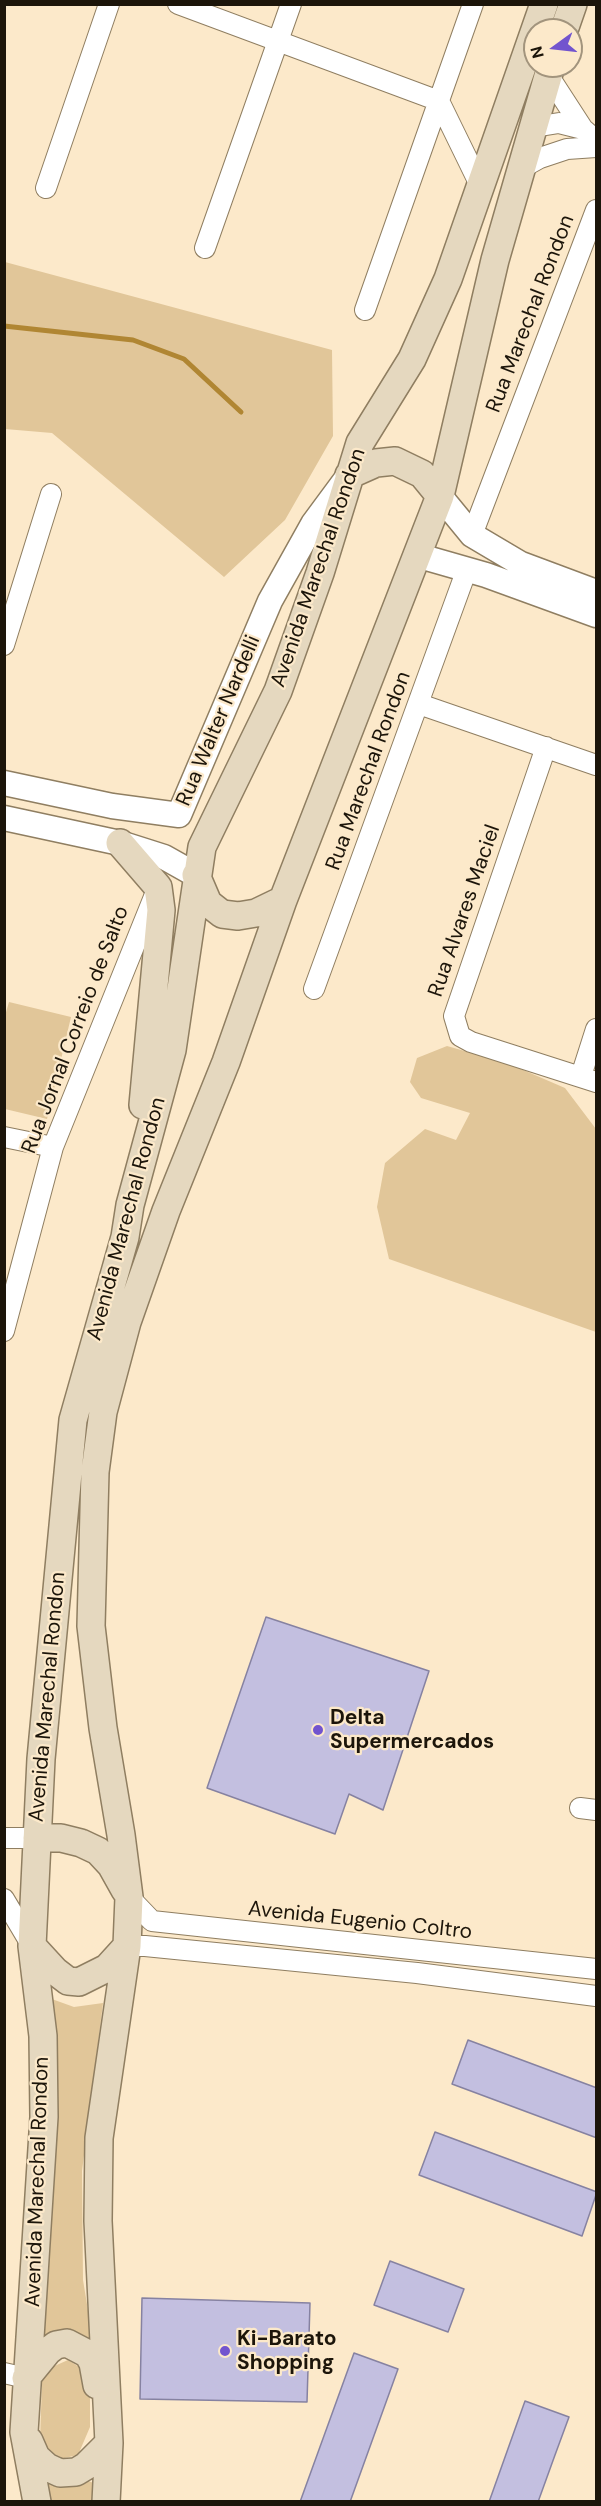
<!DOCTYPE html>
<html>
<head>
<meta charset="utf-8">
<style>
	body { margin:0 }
	#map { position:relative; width:601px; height:2506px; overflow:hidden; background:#fce9ca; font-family:"DM Sans",sans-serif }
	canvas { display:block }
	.frame { position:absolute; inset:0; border:6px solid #1c150a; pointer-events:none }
	.north { position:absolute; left:523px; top:18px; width:60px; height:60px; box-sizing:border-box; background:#fce9ca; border:2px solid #a2947d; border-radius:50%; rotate:255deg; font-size:16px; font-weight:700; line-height:24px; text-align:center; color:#1c150a }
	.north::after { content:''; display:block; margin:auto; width:21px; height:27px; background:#7254ce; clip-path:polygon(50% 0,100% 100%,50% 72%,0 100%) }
</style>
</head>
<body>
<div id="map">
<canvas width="601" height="2506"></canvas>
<div class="frame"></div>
<div class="north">N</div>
</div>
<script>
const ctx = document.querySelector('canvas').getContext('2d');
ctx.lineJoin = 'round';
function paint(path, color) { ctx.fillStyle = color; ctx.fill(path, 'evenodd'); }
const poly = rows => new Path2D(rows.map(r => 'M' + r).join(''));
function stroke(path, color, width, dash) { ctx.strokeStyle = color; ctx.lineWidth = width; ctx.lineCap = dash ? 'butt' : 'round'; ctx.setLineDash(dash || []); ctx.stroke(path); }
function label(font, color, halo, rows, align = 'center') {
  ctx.font = font + ' "DM Sans",sans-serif'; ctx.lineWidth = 4.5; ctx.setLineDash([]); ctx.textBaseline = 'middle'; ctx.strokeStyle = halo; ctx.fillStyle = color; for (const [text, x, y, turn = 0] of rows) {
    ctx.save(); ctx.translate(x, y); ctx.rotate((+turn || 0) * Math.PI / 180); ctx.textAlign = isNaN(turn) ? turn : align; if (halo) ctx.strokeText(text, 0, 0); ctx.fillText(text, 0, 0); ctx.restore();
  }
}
const green = poly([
	[5,262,332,350,333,436,285,520,224,577,52,433,5,429],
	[9,1002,71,1017,47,1119,5,1109,4,1019],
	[447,1046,507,1063,565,1088,596,1129,596,1332,389,1259,377,1207,385,1163,425,1129,456,1140,470,1113,421,1098,410,1082,417,1058],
	[49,1998,74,2007,103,2003,82,2171,83,2280,93,2341,33,2347],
	[68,2360,84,2370,90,2384,90,2427,78,2455,60,2459,47,2454,40,2441,42,2382,44,2373,50,2368],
	[86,2480,96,2484,95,2501,43,2501,39,2481,53,2485,70,2485]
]);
const stream = poly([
	[4,326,133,340,184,359,241,412]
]);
const building = poly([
	[266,1617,429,1671,383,1810,349,1794,335,1834,207,1788,266,1617],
	[468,2040,597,2088,597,2138,452,2084,468,2040],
	[435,2132,597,2192,582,2236,419,2175,435,2132],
	[390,2261,464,2289,448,2332,374,2305,390,2261],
	[142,2298,310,2303,307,2402,140,2399,142,2298],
	[354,2353,398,2369,350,2502,300,2502,354,2353],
	[525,2401,569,2417,555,2455,538,2502,489,2502,525,2401]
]);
const minor = poly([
	[178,4,439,101,481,187],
	[548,75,583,129],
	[534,127,559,123,583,129,596,140],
	[522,168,540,158,567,149,596,147],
	[46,188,109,4],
	[205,248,291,4],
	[365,310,473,4],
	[472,535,596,210],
	[4,645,51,494],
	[419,704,596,765],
	[546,747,454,1016,460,1036,471,1042,596,1082],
	[314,989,467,569],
	[581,1076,596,1029],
	[4,1137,53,1147],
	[4,1331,53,1147,156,892],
	[580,1808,596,1810],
	[4,1838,37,1838],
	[129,1897,152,1921,596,1969],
	[4,1899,32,1946],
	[127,1946,145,1946,417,1973,596,1996],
	[4,2373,26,2378]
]);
const tertiary = poly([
	[440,496,472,535,521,564,596,592],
	[416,555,486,575,596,615],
	[4,783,112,806,179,815,270,601,313,524,347,478],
	[4,818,120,843,164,857,196,875]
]);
const secondary = poly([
	[564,30,573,4],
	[349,475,376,463,395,461,422,474,440,496],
	[120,843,158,887,161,910,143,1105],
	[196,875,208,903,222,914,238,916,256,913,283,900],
	[37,1838,61,1838,81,1843,98,1851,111,1865,125,1890],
	[32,1946,55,1971,68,1981,79,1982,107,1968,127,1946],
	[26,2378,48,2351,56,2345,67,2343,88,2354,93,2363,97,2385],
	[29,2441,36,2457,47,2467,60,2473,76,2472,86,2466,109,2443],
	[37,2502,24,2432,44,2117,43,2036,32,1946,41,1759,73,1420,125,1237,130,1205,172,1050,202,847,278,691,320,573,360,443,412,359,448,279,544,4],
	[106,2502,109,2443,98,2221,99,2138,127,1946,129,1897,121,1835,103,1728,91,1626,95,1472,103,1412,127,1322,166,1211,226,1062,283,900,440,496,495,260,551,66]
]);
const markers = [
	[318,1730,6,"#7254ce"],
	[225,2351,6,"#7254ce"]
];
const streetNames = [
	["Rua Marechal Rondon",531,314,-69],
	["Avenida Marechal Rondon",319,568,-71],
	["Rua Walter Nardelli",219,721,-67],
	["Rua Marechal Rondon",369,771,-70],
	["Rua Alvares Maciel",465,911,-71],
	["Rua Jornal Correio de Salto",76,1030,-69],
	["Avenida Marechal Rondon",127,1219,-75],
	["Avenida Marechal Rondon",48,1697,-85],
	["Avenida Eugenio Coltro",360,1921,6],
	["Avenida Marechal Rondon",38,2182,-88]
];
const poiNames = [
	["Delta",330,1718],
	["Supermercados",330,1742],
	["Ki-Barato",237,2339],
	["Shopping",237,2363]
];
paint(green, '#e1c699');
stroke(stream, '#b08633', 5);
paint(building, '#c3bfe0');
stroke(building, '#8682a1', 1.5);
stroke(minor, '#8f7e61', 22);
stroke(tertiary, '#8f7e61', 27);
stroke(secondary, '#8f7e61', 30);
stroke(minor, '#fff', 20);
stroke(tertiary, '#fff', 24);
stroke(secondary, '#e5d8bf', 27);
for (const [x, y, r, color] of markers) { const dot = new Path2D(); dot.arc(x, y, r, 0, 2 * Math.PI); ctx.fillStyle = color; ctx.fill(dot); stroke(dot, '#fce9ca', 2); }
label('21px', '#1c150a', '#fce9ca', streetNames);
label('bold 21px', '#1c150a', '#fce9ca', poiNames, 'left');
</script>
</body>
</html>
